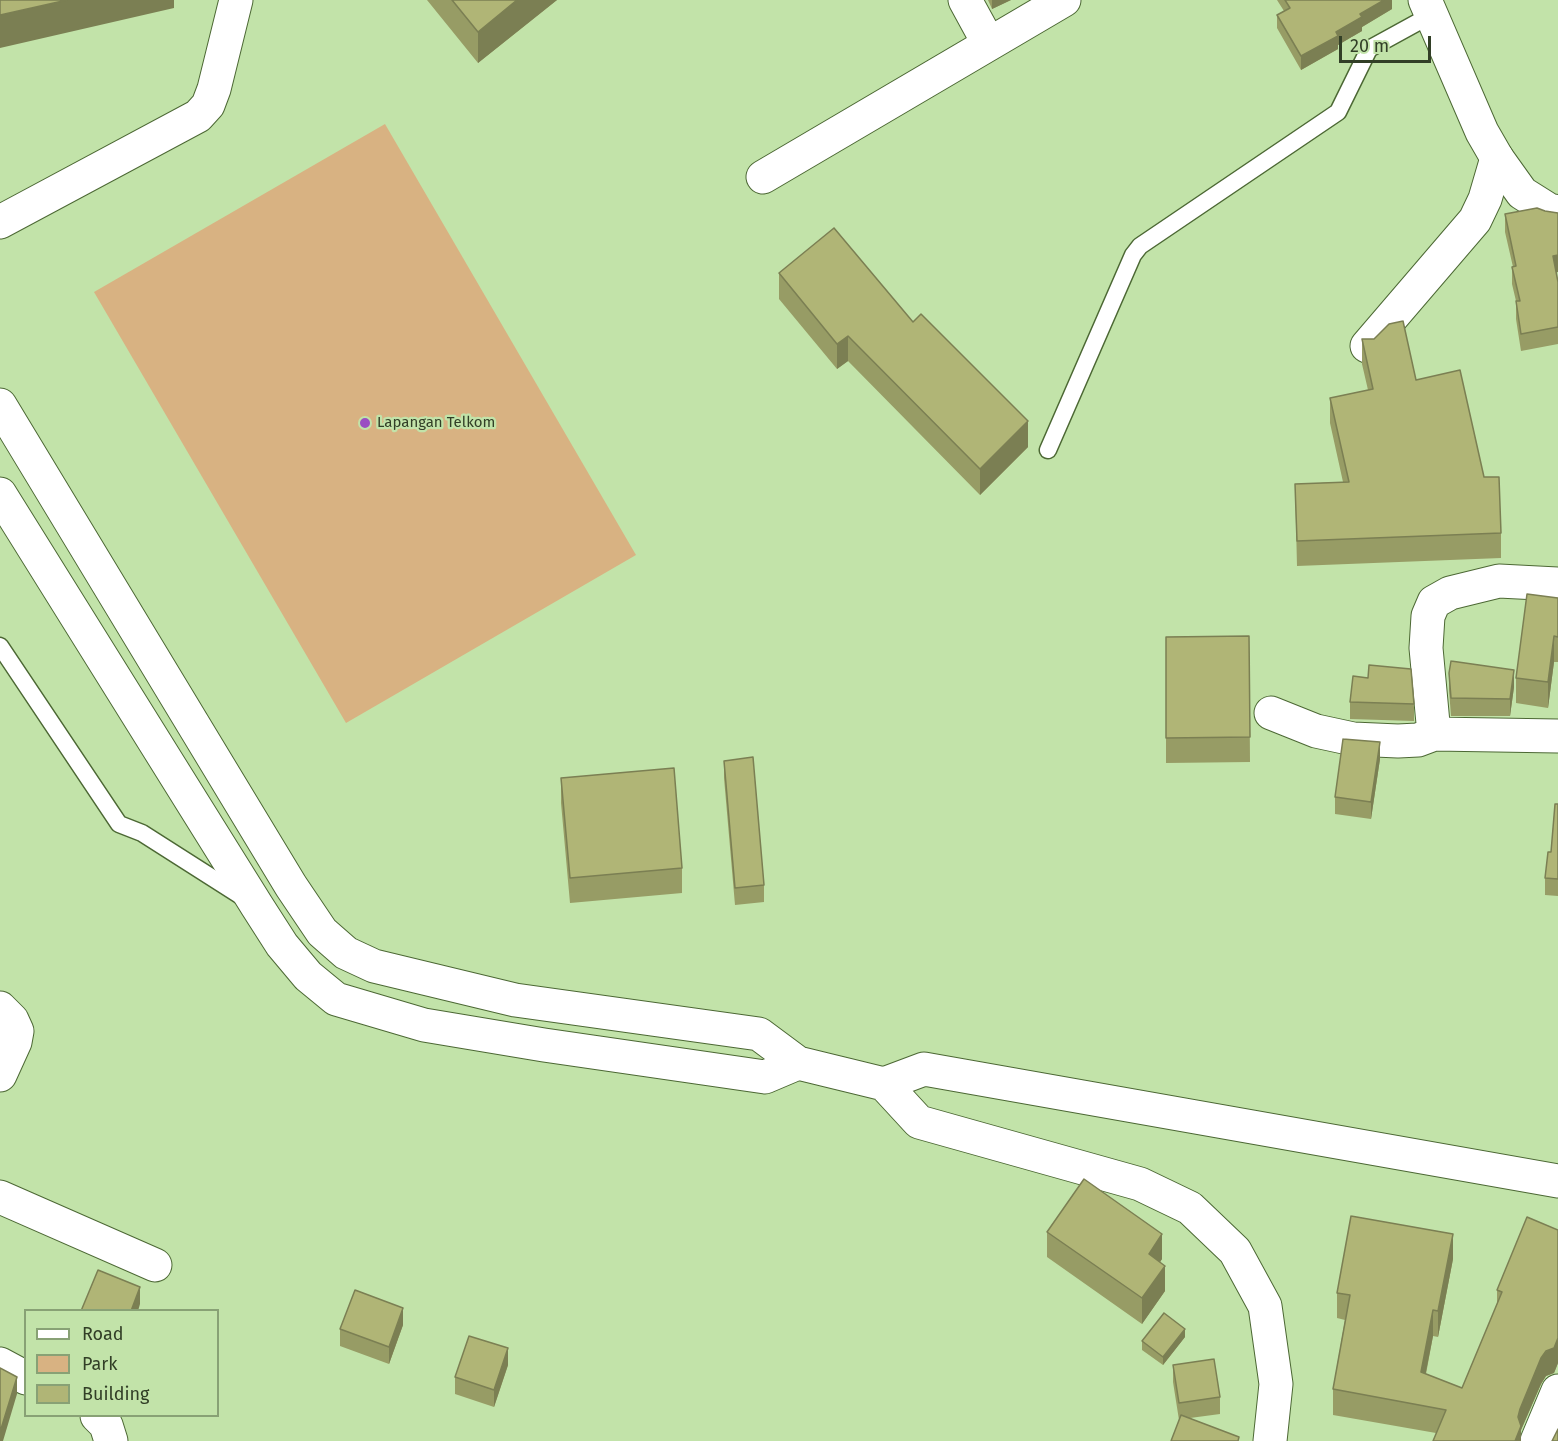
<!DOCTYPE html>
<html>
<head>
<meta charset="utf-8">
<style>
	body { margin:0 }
	#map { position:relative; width:1558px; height:1441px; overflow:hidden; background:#c2e3a9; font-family:"Fira Sans",sans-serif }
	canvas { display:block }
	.legend { position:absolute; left:24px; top:1309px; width:195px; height:108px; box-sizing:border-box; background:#c2e3a9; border:2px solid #88a175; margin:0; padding:8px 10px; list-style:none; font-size:18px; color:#323f27 }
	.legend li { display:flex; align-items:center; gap:12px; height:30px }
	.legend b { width:30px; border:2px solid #88a175 }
	.scale { position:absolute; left:1339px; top:36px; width:92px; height:27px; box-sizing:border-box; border:3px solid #323f27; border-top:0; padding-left:8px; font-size:18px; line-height:21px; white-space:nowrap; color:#323f27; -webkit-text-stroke:4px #c2e3a9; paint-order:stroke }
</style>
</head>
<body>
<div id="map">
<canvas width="1558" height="1441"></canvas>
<ul class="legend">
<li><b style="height:8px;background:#fff"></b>Road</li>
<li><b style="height:16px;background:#d8b282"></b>Park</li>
<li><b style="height:16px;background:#b0b576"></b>Building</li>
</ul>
<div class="scale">20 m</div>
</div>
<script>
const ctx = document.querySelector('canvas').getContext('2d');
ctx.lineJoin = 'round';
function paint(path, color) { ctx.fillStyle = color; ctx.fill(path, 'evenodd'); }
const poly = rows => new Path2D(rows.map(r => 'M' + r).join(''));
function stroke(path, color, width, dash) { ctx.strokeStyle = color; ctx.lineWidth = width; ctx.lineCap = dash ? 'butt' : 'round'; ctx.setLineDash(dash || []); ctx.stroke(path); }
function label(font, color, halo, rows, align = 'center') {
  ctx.font = font + ' "Fira Sans",sans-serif'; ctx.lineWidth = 4.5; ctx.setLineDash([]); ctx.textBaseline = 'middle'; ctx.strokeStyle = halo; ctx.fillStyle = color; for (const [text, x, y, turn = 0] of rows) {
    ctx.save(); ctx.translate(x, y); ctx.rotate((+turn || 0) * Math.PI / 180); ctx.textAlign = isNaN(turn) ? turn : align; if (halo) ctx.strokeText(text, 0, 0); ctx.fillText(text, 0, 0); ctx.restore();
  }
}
const green = poly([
	[385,124,636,555,346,723,94,292]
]);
const lane = poly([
	[1048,450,1133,255,1140,246,1338,112,1369,49,1431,15],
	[0,646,119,824,142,833,244,898]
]);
const street = poly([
	[965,0,989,44],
	[763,177,1064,0],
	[0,222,198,116,208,105,214,89,236,0],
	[1367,346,1475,220,1485,199,1497,158],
	[0,405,291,886,322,932,346,953,374,966,515,1000,759,1034,798,1063,884,1084,924,1069,1558,1181],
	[0,494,257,906,282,945,308,976,336,999,424,1025,544,1045,765,1077,798,1063],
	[1558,584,1499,581,1450,593,1434,602,1428,616,1426,648,1434,734,1558,736],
	[1271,713,1316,731,1353,739,1398,741,1418,740,1434,734],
	[0,1008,12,1020,17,1031,15,1042,0,1075],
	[884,1084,919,1122,1140,1184,1190,1208,1235,1251,1265,1306,1276,1384,1270,1441],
	[0,1197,155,1265],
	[0,1364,26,1378],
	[97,1416,106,1425,111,1441],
	[1537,1441,1558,1391]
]);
const secondary = poly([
	[1425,0,1482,132,1497,158,1522,193,1549,210,1558,212]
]);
const wall = poly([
	[427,0,557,0,478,63],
	[988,0,1011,0,992,9],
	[1277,0,1392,0,1392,9,1362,27,1362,31,1338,45,1338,49,1301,70,1277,28,1277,15,1284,11],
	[1545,211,1558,213,1558,272,1556,272,1558,282,1558,344,1521,351,1516,319,1516,301,1512,284,1512,267,1513,267,1505,232,1505,214],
	[779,273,913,322,1028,447,980,495,848,361,837,369,779,299],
	[1362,339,1416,380,1484,477,1501,533,1501,558,1297,566,1295,484,1343,482,1330,423,1330,398,1368,390,1362,364],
	[1558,598,1558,662,1554,662,1548,708,1516,703,1516,678],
	[1249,636,1250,762,1166,763,1166,637],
	[1449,673,1514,687,1510,716,1451,716,1449,690],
	[1368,678,1414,704,1414,721,1350,719,1350,702],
	[1380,759,1371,819,1335,814,1335,797],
	[724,761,764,885,764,902,735,905,724,778],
	[561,778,682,868,682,893,570,903,561,803],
	[1558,804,1558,896,1545,895,1545,878,1551,852],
	[1558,1230,1558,1363,1554,1373,1546,1376,1541,1384,1521,1430,1521,1441,1436,1433,1333,1415,1333,1389,1345,1320,1337,1318,1337,1293,1453,1259,1438,1337,1433,1336,1426,1374,1462,1388,1497,1305,1497,1290],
	[1047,1232,1162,1259,1160,1262,1165,1291,1142,1324,1047,1257],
	[403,1325,389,1364,340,1346,340,1329],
	[1185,1337,1163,1365,1142,1350,1142,1341],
	[508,1365,494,1407,455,1394,455,1377],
	[1173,1365,1220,1397,1220,1414,1190,1418,1239,1441,1179,1420,1173,1382]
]);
const shadedWall = poly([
	[67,0,174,0,174,8,0,48,0,15],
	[517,0,557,0,478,63,478,32],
	[992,0,1011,0,992,9],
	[1384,0,1392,0,1392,9,1362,27,1362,31,1338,45,1338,49,1301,70,1301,56,1360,14],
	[1558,255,1558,272,1553,273,1553,256],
	[848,336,848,361,837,369,837,344],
	[1028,421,1028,447,980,495,980,469],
	[1554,636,1554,662,1548,708,1548,682],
	[1514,670,1514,687,1510,716,1510,699],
	[1380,742,1380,759,1371,819,1371,802],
	[1162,1234,1162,1259,1149,1279,1149,1254],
	[1453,1234,1453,1259,1438,1337,1438,1311],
	[1165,1266,1165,1291,1142,1324,1142,1298],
	[140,1287,140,1304,138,1311,131,1311],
	[403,1308,403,1325,389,1364,389,1347],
	[1433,1310,1433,1336,1421,1397,1421,1372],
	[1185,1329,1185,1337,1163,1365,1163,1357],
	[1558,1338,1558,1363,1554,1373,1546,1376,1541,1384,1521,1430,1521,1441,1515,1441,1520,1409,1541,1358],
	[508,1348,508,1365,494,1407,494,1390],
	[17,1377,17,1394,3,1441,0,1441,0,1432]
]);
const building = poly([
	[0,0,67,0,0,15,0,0],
	[452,0,517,0,478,32,452,0],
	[1285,0,1384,0,1360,14,1362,17,1336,32,1338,36,1301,56,1277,15,1290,8,1285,0],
	[1537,208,1545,211,1558,213,1558,255,1553,256,1558,282,1558,327,1521,334,1516,301,1520,301,1512,267,1516,266,1505,214,1537,208],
	[834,228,913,322,921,314,1028,421,980,469,848,336,837,344,779,273,834,228],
	[1403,321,1416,380,1460,370,1484,477,1499,477,1501,533,1297,541,1295,484,1349,482,1330,398,1373,389,1362,339,1374,339,1389,324,1403,321],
	[1527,594,1558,598,1558,637,1554,636,1548,682,1516,678,1527,594],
	[1249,636,1250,737,1166,738,1166,637,1249,636],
	[1451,661,1514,670,1510,699,1451,698,1449,673,1451,661],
	[1369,665,1411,669,1414,704,1350,702,1353,676,1368,678,1369,665],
	[1343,739,1380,742,1371,802,1335,797,1343,739],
	[753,757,764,885,735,888,724,761,753,757],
	[674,768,682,868,570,878,561,778,674,768],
	[1555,804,1558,804,1558,879,1545,878,1548,852,1551,852,1555,804],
	[1084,1179,1162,1234,1149,1254,1165,1266,1142,1298,1047,1232,1084,1179],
	[1351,1216,1453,1234,1438,1311,1433,1310,1421,1372,1462,1388,1502,1292,1497,1290,1527,1217,1558,1230,1558,1338,1554,1348,1546,1351,1541,1358,1520,1409,1518,1417,1521,1426,1515,1441,1433,1441,1446,1410,1333,1389,1350,1295,1337,1293,1351,1216],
	[98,1270,140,1287,131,1311,81,1311,98,1270],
	[355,1290,403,1308,389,1347,340,1329,355,1290],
	[1164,1313,1185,1329,1163,1357,1142,1341,1164,1313],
	[469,1336,508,1348,494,1390,455,1377,469,1336],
	[1214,1359,1220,1397,1179,1403,1173,1365,1214,1359],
	[0,1368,17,1377,0,1432,0,1368],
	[1181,1415,1239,1437,1238,1441,1171,1441,1181,1415],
	[1558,1429,1558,1441,1552,1441,1558,1429]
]);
const markers = [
	[365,423,6,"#9a4fc2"]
];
const poiNames = [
	["Lapangan Telkom",377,423]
];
paint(green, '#d8b282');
stroke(lane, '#4c6834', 19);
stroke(street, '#4c6834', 35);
stroke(secondary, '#4c6834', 35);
stroke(lane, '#fff', 16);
stroke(street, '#fff', 33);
stroke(secondary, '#fff', 33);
paint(wall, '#979c65');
paint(shadedWall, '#7b7f53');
paint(building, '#b0b576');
stroke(building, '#7b7f53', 1.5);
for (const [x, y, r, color] of markers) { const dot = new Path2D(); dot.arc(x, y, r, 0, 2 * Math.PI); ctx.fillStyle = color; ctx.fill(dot); stroke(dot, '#c2e3a9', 2); }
label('15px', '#323f27', '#c2e3a9', poiNames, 'left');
</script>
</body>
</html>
